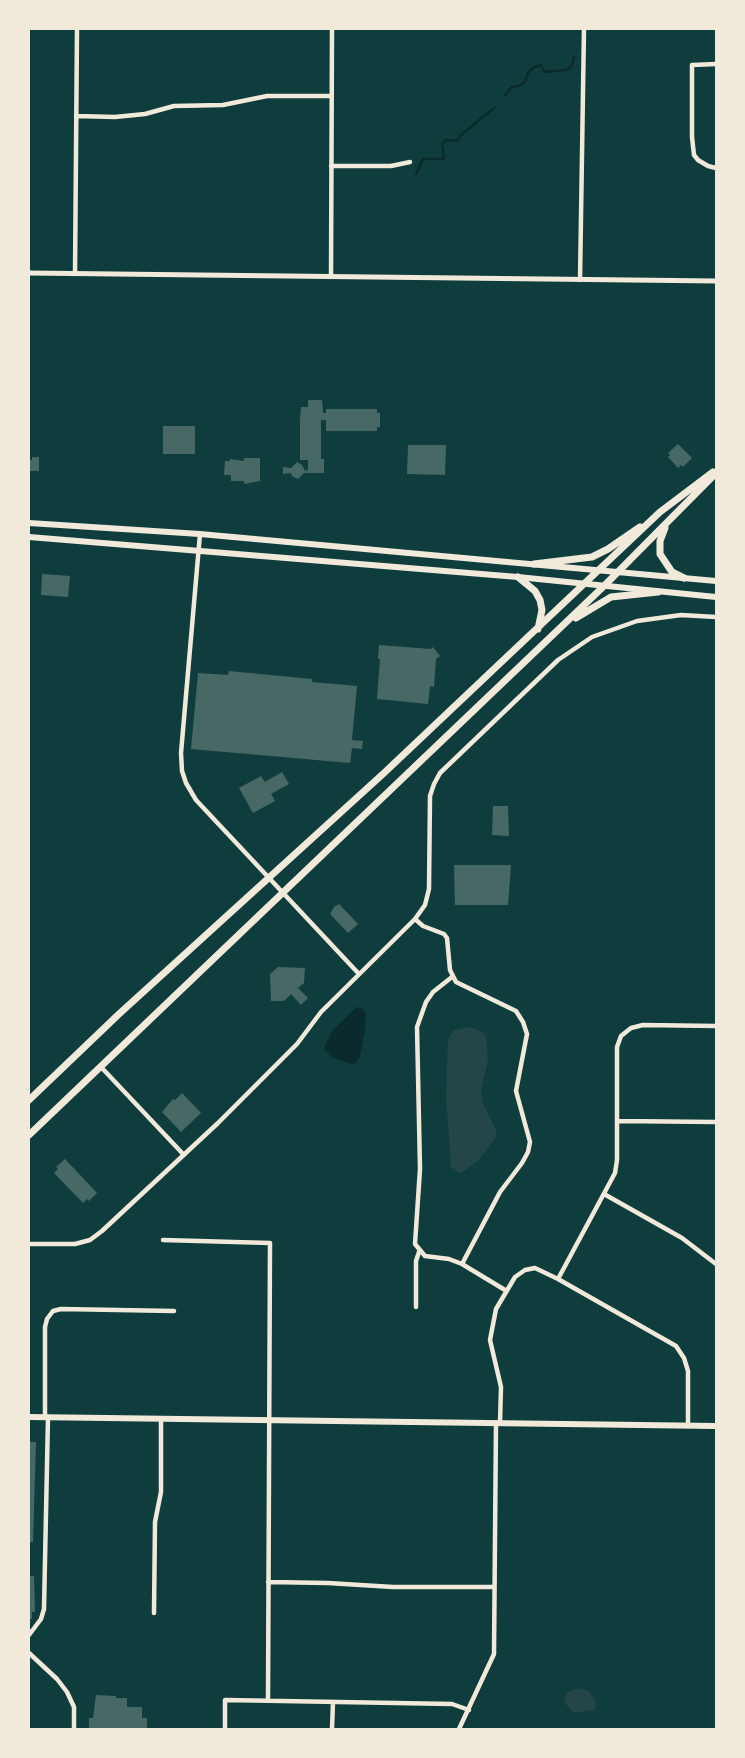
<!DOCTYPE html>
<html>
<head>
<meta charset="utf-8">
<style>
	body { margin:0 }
	#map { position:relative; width:745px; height:1758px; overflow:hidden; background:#0f3d3e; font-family:"Libre Baskerville",serif }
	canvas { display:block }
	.frame { position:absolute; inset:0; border:30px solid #f1e9da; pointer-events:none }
</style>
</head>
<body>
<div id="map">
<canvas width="745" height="1758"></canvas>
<div class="frame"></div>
</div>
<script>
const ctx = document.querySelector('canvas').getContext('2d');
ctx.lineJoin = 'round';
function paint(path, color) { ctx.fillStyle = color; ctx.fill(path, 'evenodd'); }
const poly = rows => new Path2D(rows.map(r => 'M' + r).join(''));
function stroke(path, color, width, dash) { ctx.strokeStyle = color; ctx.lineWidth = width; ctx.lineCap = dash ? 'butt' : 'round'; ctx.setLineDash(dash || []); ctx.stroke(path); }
const green = poly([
	[469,1027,481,1031,486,1036,488,1059,481,1091,483,1103,496,1130,496,1137,479,1160,461,1173,451,1167,446,1096,448,1040,454,1030],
	[579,1688,589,1691,596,1703,594,1710,574,1713,565,1703,564,1699,568,1692]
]);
const water = poly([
	[357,1007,361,1008,366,1013,365,1030,360,1056,356,1063,351,1064,331,1057,324,1048,332,1031]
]);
const stream = poly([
	[505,95,512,87,519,86,525,82,528,73,534,67,541,65,544,72,566,70,572,66,574,57],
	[416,174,423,159,444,159,442,144,446,140,457,141,461,135,494,108]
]);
const building = poly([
	[308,400,322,400,323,413,326,413,326,409,377,409,377,413,380,413,380,427,377,427,377,431,326,431,326,420,321,420,321,459,324,459,324,473,304,473,298,479,292,476,291,473,283,474,283,467,291,468,297,462,302,465,305,471,308,470,308,460,300,460,300,419,301,407,308,407],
	[163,426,195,426,195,454,163,454],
	[678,444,692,458,683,467,681,465,678,468,668,457,670,455,668,453],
	[408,445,446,445,445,475,407,474],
	[32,457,39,457,39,471,29,471,29,460,32,460],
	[244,458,260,458,260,481,244,484,244,481,231,481,231,475,224,475,225,461,230,461,230,459,244,461],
	[42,574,70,576,68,597,41,595],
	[379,645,431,649,433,647,440,656,436,659,434,687,430,686,428,704,377,699,380,659,378,659],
	[229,671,312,679,312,682,357,686,352,740,363,741,362,749,352,748,350,763,191,749,198,673,228,675],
	[282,772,289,784,271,794,275,801,253,813,239,788,261,776,265,782],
	[493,806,508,806,509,836,492,835],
	[454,865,511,865,508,905,455,905],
	[339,904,358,924,348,933,330,914,334,907],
	[278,967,305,968,304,983,298,988,308,998,301,1005,291,994,284,1001,271,1001,270,974],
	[182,1093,201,1113,181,1132,162,1112,173,1099,175,1100],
	[65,1159,97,1193,89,1201,87,1199,83,1203,54,1173,58,1169,56,1167],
	[29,1442,36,1442,33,1542,29,1542],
	[29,1576,34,1576,35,1612,32,1612,32,1619,29,1619],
	[96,1695,116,1696,116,1698,127,1698,127,1707,142,1707,142,1718,147,1718,147,1729,89,1729,89,1718,93,1718]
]);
const minor = poly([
	[716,64,692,65,692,137,694,155,698,160,708,166,716,168],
	[76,116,115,117,145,114,174,106,223,105,267,96,331,96],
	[331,166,391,166,410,162],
	[75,274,77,29],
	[331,277,332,29],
	[580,280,584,29],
	[200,534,181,753,182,771,186,783,196,800,359,974],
	[415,919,423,926,444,934,447,938,450,970,456,982,516,1011,523,1022,527,1034,516,1091,530,1142,528,1152,522,1163,500,1192,462,1264],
	[452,977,433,992,426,1002,417,1027,420,1169,415,1244,425,1256,449,1259,462,1264,505,1290],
	[101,1067,184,1155],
	[617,1121,716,1122],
	[604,1194,682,1238,716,1264],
	[163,1240,270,1243,268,1700],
	[29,1244,75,1244,90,1240,102,1231,218,1123,297,1044,321,1012,415,919,425,905,429,889,430,796,434,784,440,773,558,660,592,637,637,621,681,615,716,617],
	[558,1279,676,1346,684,1358,688,1371,688,1426],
	[416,1307,416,1261,419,1252],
	[45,1417,45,1327,47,1319,53,1311,61,1309,174,1311],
	[500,1423,501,1387,490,1340,496,1309,515,1277,525,1270,535,1268,558,1279,615,1173,617,1160,617,1047,621,1036,631,1028,643,1025,716,1026],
	[268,1582,328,1583,393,1587,494,1587],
	[154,1613,155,1522,161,1492,161,1419],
	[29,1635,41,1619,44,1609,48,1417],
	[29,1653,57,1679,67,1692,74,1707,74,1729],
	[225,1729,225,1700,452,1704,469,1710],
	[332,1729,333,1702],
	[459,1729,494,1654,496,1423]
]);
const tertiary = poly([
	[29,273,716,281]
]);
const secondary = poly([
	[29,523,200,534,716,581],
	[29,537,518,577,716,597],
	[29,1417,716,1426]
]);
const primary = poly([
	[665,528,660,541,660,554,672,572,684,578],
	[534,564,592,557,608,549,640,527],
	[518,577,535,591,540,600,542,610,538,629],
	[576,618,611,597,658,592],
	[29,1100,119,1014,384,773,660,512,713,472],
	[29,1135,604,586,716,473]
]);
paint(green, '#244646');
paint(water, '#0a2a2b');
stroke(stream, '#0a2a2b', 2.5);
paint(building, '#486865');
stroke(minor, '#f1e9da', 4.5);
stroke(tertiary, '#f1e9da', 5);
stroke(secondary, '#f1e9da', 6);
stroke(primary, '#f1e9da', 7);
</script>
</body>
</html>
